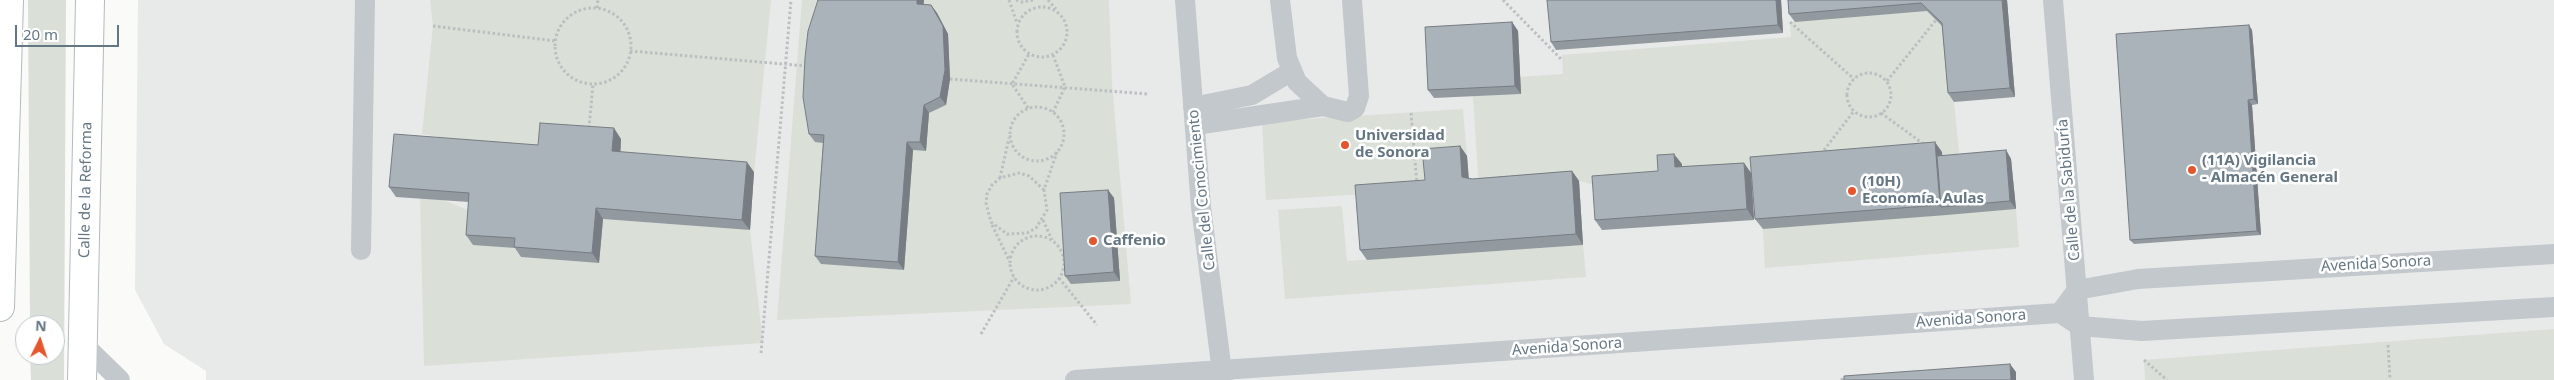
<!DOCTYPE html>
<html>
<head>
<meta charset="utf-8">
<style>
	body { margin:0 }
	#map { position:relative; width:2554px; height:380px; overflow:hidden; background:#fafaf8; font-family:"Noto Sans",sans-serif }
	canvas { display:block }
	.north { position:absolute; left:15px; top:315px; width:50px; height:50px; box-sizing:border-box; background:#fff; border:1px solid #c1c8cd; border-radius:50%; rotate:4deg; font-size:14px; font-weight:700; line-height:20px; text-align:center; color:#657683 }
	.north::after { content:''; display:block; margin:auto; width:18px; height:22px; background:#e4572e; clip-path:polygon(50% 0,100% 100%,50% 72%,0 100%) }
	.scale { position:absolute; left:15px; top:25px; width:104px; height:22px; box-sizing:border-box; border:2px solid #657683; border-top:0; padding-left:6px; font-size:15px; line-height:18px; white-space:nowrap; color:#657683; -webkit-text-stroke:4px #fff; paint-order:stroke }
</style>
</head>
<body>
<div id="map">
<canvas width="2554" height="380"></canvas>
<div class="north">N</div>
<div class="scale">20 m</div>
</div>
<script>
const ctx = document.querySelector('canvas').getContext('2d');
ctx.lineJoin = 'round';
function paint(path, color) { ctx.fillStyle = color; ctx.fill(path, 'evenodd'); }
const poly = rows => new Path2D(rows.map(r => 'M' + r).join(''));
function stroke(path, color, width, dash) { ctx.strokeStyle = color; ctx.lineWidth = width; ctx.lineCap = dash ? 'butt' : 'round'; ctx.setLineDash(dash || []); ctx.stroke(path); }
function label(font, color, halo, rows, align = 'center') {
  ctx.font = font + ' "Noto Sans",sans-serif'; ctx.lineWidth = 5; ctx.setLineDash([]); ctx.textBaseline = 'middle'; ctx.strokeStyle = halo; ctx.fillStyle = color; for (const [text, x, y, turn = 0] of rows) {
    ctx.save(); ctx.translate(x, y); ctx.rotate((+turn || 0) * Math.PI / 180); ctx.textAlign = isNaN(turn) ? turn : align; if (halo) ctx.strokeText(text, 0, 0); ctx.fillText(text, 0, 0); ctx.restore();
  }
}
const built = poly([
	[138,0,2554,0,2554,380,206,380,206,371,164,344,135,290]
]);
const green = poly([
	[28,0,66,0,64,380,31,380,30,355,55,355,55,325,30,325],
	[430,0,771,0,754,172,545,155,422,134,433,26],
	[802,0,848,0,829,143,821,264,903,270,913,150,926,151,929,113,946,105,950,79,948,34,937,13,923,12,924,0,1109,0,1112,84,1131,304,777,320],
	[1927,11,1947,31,1960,162,1943,164,1942,152,1757,167,1751,173,1682,178,1682,164,1665,181,1599,186,1579,181,1479,189,1473,96,1521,94,1520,77,1563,74,1562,55,1791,37,1790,22],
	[1463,109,1467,156,1429,159,1432,190,1266,200,1262,122],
	[420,191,476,213,522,249,522,257,599,263,603,219,750,230,763,343,424,366],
	[1342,206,1347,261,1583,245,1586,277,1285,299,1278,210],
	[2016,209,2019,247,1765,268,1763,229],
	[2554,329,2554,380,2145,380,2144,360]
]);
const path = poly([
	[1009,0,1017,23],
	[1016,0,1022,2,1033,0],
	[1048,0,1056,9],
	[1503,0,1562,60],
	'1017 32a25 25 0 1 1 50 0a25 25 0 1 1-50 0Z',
	[597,8,598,0],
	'555 46a38 38 0 1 1 76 0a38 38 0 1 1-76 0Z',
	[1790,22,1854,79],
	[433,26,556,41],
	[630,51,807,66],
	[1053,55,1065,87,1053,112],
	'1847 95a22 22 0 1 1 44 0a22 22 0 1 1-44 0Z',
	[950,79,1148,94],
	[1887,81,1936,20],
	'1010 134a27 27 0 1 1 54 0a27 27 0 1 1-54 0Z',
	[1028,108,1012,84,1029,54],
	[1411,113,1417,184],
	[1881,113,1925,145],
	[589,128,593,84],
	[1821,154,1854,111],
	[1000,178,1009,138],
	[1044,190,1029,176,1019,173,1000,178,992,185,987,194,986,203,991,222,1007,234,1027,233,1036,228,1047,210,1044,190,1057,152],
	[1043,220,1052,240],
	[992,225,1009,260],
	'1010 263a27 27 0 1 1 54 0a27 27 0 1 1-54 0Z',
	[1059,278,1097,325],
	[981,334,1014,277],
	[2388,345,2390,380],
	[761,353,791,0],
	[2144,360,2167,380],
	[1842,378,1842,380]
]);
const lane = poly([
	[1185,0,1201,207,1223,380],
	[1280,0,1287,58,1297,82,1323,106,1348,112,1355,108,1359,96,1352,0],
	[2053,0,2084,380],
	[1193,107,1252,95,1292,71],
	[1195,125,1323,106],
	[361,250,365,0],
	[2060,313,2077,290,2138,279,2554,254],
	[83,344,120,380],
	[1075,380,2060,313,2080,326,2142,331,2554,307]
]);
const secondary = poly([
	[0,307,9,0],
	[82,380,90,0]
]);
const wall = poly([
	[818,0,924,0,923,4,931,5,937,13,948,34,950,79,946,105,929,113,926,151,913,150,904,270,821,264,815,256,823,143,815,142,809,134],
	[1781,0,1783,33,1556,50,1551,42],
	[1788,0,2007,0,2015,97,1954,102,1948,93,1942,26,1927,11,1795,22,1789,14],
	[1512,22,1518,31,1521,94,1434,98,1428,90],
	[2252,30,2258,104,2252,105,2261,235,2134,244,2130,240],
	[621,139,620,152,754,172,750,230,603,219,599,263,521,257,515,248,473,245,466,235,469,202,396,197,389,187,538,145],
	[1460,146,1467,156,1469,178,1472,179,1572,171,1579,181,1583,245,1367,260,1360,250,1425,180],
	[2006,150,2011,159,2016,209,1947,215,1763,229,1755,219,1942,152,1942,156],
	[1744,163,1751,173,1754,220,1602,230,1595,220,1658,171,1682,164,1682,167],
	[1108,190,1114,198,1120,281,1071,284,1065,276]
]);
const shadedWall = poly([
	[917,0,924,0,923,12,917,4],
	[1776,0,1781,0,1783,33,1778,25],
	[2002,0,2007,0,2015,97,2010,88],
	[931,5,937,13,948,34,950,79,946,105,940,97],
	[1512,22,1518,31,1521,94,1515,86],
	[2249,25,2252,30,2258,104,2254,99],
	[2248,100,2252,105,2261,235,2257,231],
	[924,105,929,113,926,151,920,142],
	[614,128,621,139,620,162,612,151],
	[907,142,913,150,904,270,898,262],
	[1935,142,1942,152,1947,206,1941,207,1940,205],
	[1460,146,1467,156,1469,187,1462,177],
	[2006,150,2011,159,2016,209,2010,201],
	[1674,154,1682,164,1682,178,1675,167],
	[747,162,754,172,750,230,742,220],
	[1744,163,1751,173,1754,220,1747,209],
	[1572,171,1579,181,1583,245,1576,234],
	[1108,190,1114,198,1120,281,1114,272],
	[596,208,603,219,599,263,592,253],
	[2010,364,2016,372,2016,380,2011,380]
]);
const building = poly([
	[818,0,917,0,917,4,931,5,943,26,945,70,940,97,924,105,920,142,907,142,898,262,815,256,824,135,809,134,803,97,805,58,808,31,818,0],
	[1547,0,1776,0,1778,25,1551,42,1547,0],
	[1788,0,2002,0,2010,88,1948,93,1942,23,1921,3,1789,14,1788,0],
	[1512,22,1515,86,1428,90,1425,27,1512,22],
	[2249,25,2254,99,2248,100,2257,231,2130,240,2116,34,2249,25],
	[540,123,614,128,612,151,747,162,742,220,596,208,592,253,514,247,515,238,466,235,469,193,389,187,394,134,538,145,540,123],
	[1935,142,1940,205,1755,219,1750,157,1935,142],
	[1460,146,1462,177,1472,179,1572,171,1576,234,1360,250,1355,185,1425,180,1422,149,1460,146],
	[2006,150,2010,201,1941,207,1937,156,2006,150],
	[1674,154,1675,167,1744,163,1747,209,1595,220,1592,176,1658,171,1657,155,1674,154],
	[1108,190,1114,272,1065,276,1060,193,1108,190],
	[2010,364,2011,380,1844,380,1844,376,2010,364]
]);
const markers = [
	[1345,145,5,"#e4572e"],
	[2192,170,5,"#e4572e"],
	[1852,191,5,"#e4572e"],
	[1093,241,5,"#e4572e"]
];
const poiNames = [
	["Universidad",1355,136],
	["de Sonora",1355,153],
	["(11A) Vigilancia",2202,161],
	["- Almacén General",2202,178],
	["(10H)",1862,182],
	["Economía. Aulas",1862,199],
	["Caffenio",1103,241]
];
const streetNames = [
	["Calle de la Reforma",86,190,-89],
	["Calle del Conocimiento",1202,190,-96],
	["Calle de la Sabiduría",2069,190,-95],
	["Avenida Sonora",2376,264,-3],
	["Avenida Sonora",1971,319,-4],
	["Avenida Sonora",1567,347,-4]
];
paint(built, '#e8e9e9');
paint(green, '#dadfd7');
stroke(secondary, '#b3babf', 30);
stroke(path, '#bbbfc2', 3, [2.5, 2.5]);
stroke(lane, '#c3c8cc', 20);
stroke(secondary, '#fff', 28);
paint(wall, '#929a9f');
paint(shadedWall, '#777d82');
paint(building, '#aab3b9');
stroke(building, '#777d82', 1);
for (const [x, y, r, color] of markers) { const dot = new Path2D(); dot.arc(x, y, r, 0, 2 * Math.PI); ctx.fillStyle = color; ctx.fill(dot); stroke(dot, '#fff', 2); }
label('bold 15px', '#657683', '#fff', poiNames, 'left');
label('15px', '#657683', '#fff', streetNames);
</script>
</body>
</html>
